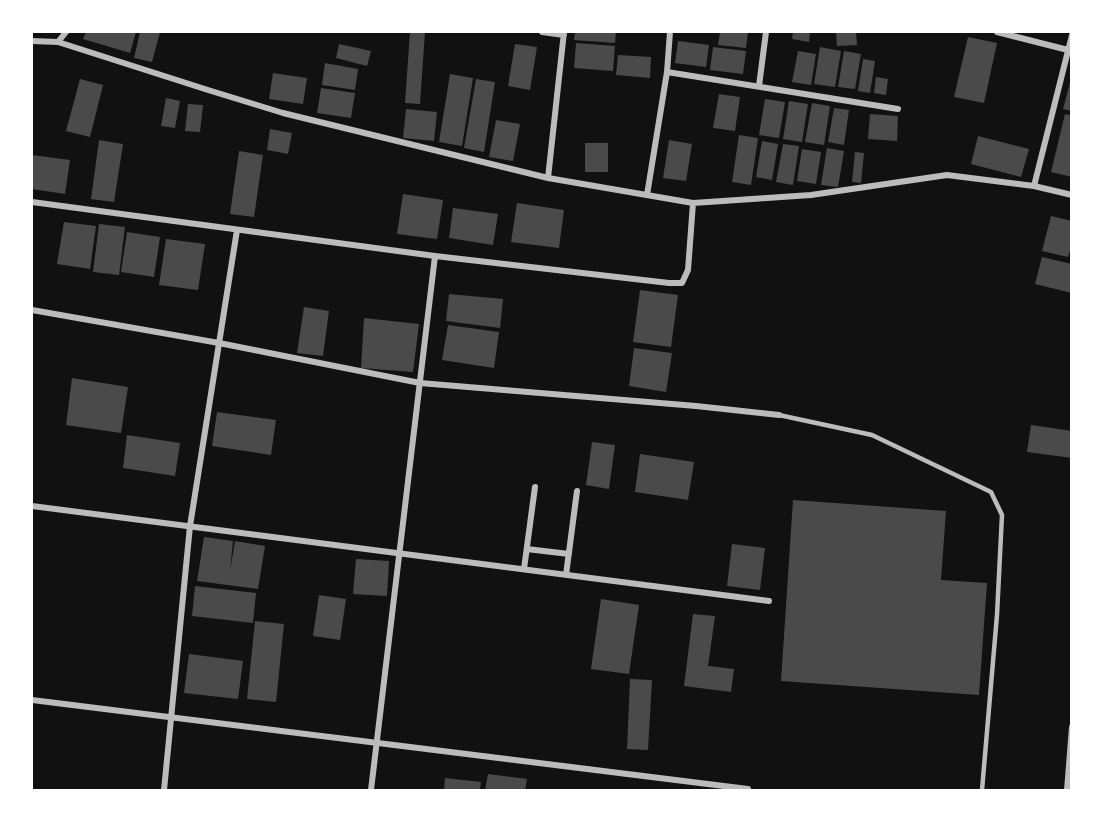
<!DOCTYPE html>
<html>
<head>
<meta charset="utf-8">
<style>
	body { margin:0 }
	#map { position:relative; width:1103px; height:822px; overflow:hidden; background:#111; font-family:"Source Serif 4",serif }
	canvas { display:block }
	.frame { position:absolute; inset:0; border:33px solid #fff; pointer-events:none }
</style>
</head>
<body>
<div id="map">
<canvas width="1103" height="822"></canvas>
<div class="frame"></div>
</div>
<script>
const ctx = document.querySelector('canvas').getContext('2d');
ctx.lineJoin = 'round';
function paint(path, color) { ctx.fillStyle = color; ctx.fill(path, 'evenodd'); }
const poly = rows => new Path2D(rows.map(r => 'M' + r).join(''));
function stroke(path, color, width, dash) { ctx.strokeStyle = color; ctx.lineWidth = width; ctx.lineCap = dash ? 'butt' : 'round'; ctx.setLineDash(dash || []); ctx.stroke(path); }
const building = poly([
	[86,32,136,32,130,53,83,39],
	[140,32,160,32,152,62,134,58],
	[410,32,425,32,420,104,405,103],
	[575,32,616,32,615,43,574,40],
	[720,32,748,32,746,48,718,45],
	[793,32,810,32,809,42,792,39],
	[836,32,856,32,857,45,837,46],
	[968,37,997,43,984,103,954,97],
	[678,41,709,45,706,67,675,63],
	[576,43,615,46,613,71,574,68],
	[339,44,371,51,367,66,336,58],
	[515,44,537,47,530,90,508,86],
	[713,47,746,51,743,74,710,70],
	[820,47,841,51,835,87,814,84],
	[798,51,816,54,811,85,792,82],
	[844,51,861,54,855,89,838,87],
	[618,55,651,57,650,78,616,75],
	[863,59,875,61,870,93,858,91],
	[325,63,358,69,355,90,322,85],
	[273,73,307,78,303,104,269,99],
	[450,74,473,78,462,146,439,142],
	[876,77,888,79,886,95,874,93],
	[80,79,103,85,90,137,66,131],
	[476,79,495,82,484,152,464,148],
	[1071,79,1072,79,1072,111,1063,109],
	[321,88,355,93,351,118,317,113],
	[719,94,740,97,735,131,713,128],
	[166,98,180,101,175,128,161,126],
	[765,99,785,102,779,138,759,135],
	[789,101,808,104,802,142,783,139],
	[812,103,830,106,824,145,805,142],
	[188,104,203,105,200,132,185,131],
	[834,108,849,110,844,145,828,142],
	[406,109,437,112,434,141,403,138],
	[870,114,898,116,897,141,868,139],
	[1065,114,1072,116,1072,177,1051,172],
	[496,120,520,124,513,161,489,157],
	[270,129,292,133,288,154,267,150],
	[739,135,758,138,751,185,732,182],
	[978,136,1029,149,1021,177,971,164],
	[99,140,123,144,114,202,91,199],
	[669,140,692,144,686,181,663,178],
	[762,141,778,144,772,180,756,177],
	[585,143,608,143,608,172,585,172],
	[783,144,799,146,793,185,776,182],
	[827,148,844,151,838,187,821,185],
	[802,149,821,152,816,184,797,181],
	[239,151,263,155,254,217,230,214],
	[855,152,864,153,861,183,852,182],
	[32,155,70,160,65,194,32,189],
	[403,194,443,200,437,239,397,234],
	[517,203,564,210,559,248,511,242],
	[453,208,498,214,493,245,449,238],
	[1051,216,1072,221,1072,243,1068,257,1042,251],
	[64,222,96,226,90,269,57,264],
	[99,224,125,227,119,275,93,272],
	[127,232,160,237,154,277,121,272],
	[166,239,205,244,198,290,159,285],
	[1042,257,1072,264,1072,293,1035,284],
	[640,290,678,295,671,347,633,342],
	[449,294,503,299,500,328,446,321],
	[304,307,329,311,323,356,297,353],
	[364,318,419,324,413,372,361,368],
	[448,325,499,332,494,368,442,360],
	[634,348,672,353,666,392,629,386],
	[72,378,128,387,121,433,66,425],
	[217,412,276,420,271,455,212,446],
	[1031,425,1072,431,1072,458,1027,452],
	[127,435,180,443,175,476,123,468],
	[592,442,615,445,609,489,586,485],
	[640,454,694,462,688,500,635,492],
	[793,500,946,511,941,580,987,583,979,695,781,681],
	[204,537,233,541,230,571,235,541,265,546,258,589,197,581],
	[732,544,765,548,760,590,727,586],
	[356,559,389,561,387,596,353,594],
	[195,586,256,593,253,623,192,616],
	[319,595,346,599,340,640,313,636],
	[601,599,639,605,629,674,591,669],
	[693,614,715,616,708,666,734,669,731,692,684,686],
	[255,621,284,624,276,702,247,699],
	[189,654,243,661,238,699,184,693],
	[630,679,652,680,648,750,627,749],
	[488,774,527,779,525,790,485,790],
	[445,778,481,782,480,790,444,790]
]);
const service = poly([
	[779,415,872,435,991,492,1002,515,997,615,982,790]
]);
const minor = poly([
	[542,32,564,35],
	[997,32,1072,51],
	[32,41,58,42,208,90,283,113,548,178,693,203,811,195,947,175,1034,186,1072,195],
	[58,42,66,32],
	[667,72,898,109],
	[759,86,766,32],
	[548,178,564,32],
	[1034,186,1072,35],
	[647,195,667,72,670,32],
	[32,202,435,256,669,283,682,283,688,270,693,203],
	[32,310,219,343,420,383,696,406,779,415],
	[32,506,769,601],
	[527,549,569,554],
	[524,569,535,487],
	[566,575,577,491],
	[32,700,748,789],
	[1072,727,1068,778,1072,779],
	[164,790,190,526,237,230],
	[371,790,435,256],
	[1067,790,1068,778]
]);
paint(building, '#4a4a4a');
stroke(service, '#bcbcbc', 4.5);
stroke(minor, '#bcbcbc', 6);
</script>
</body>
</html>
